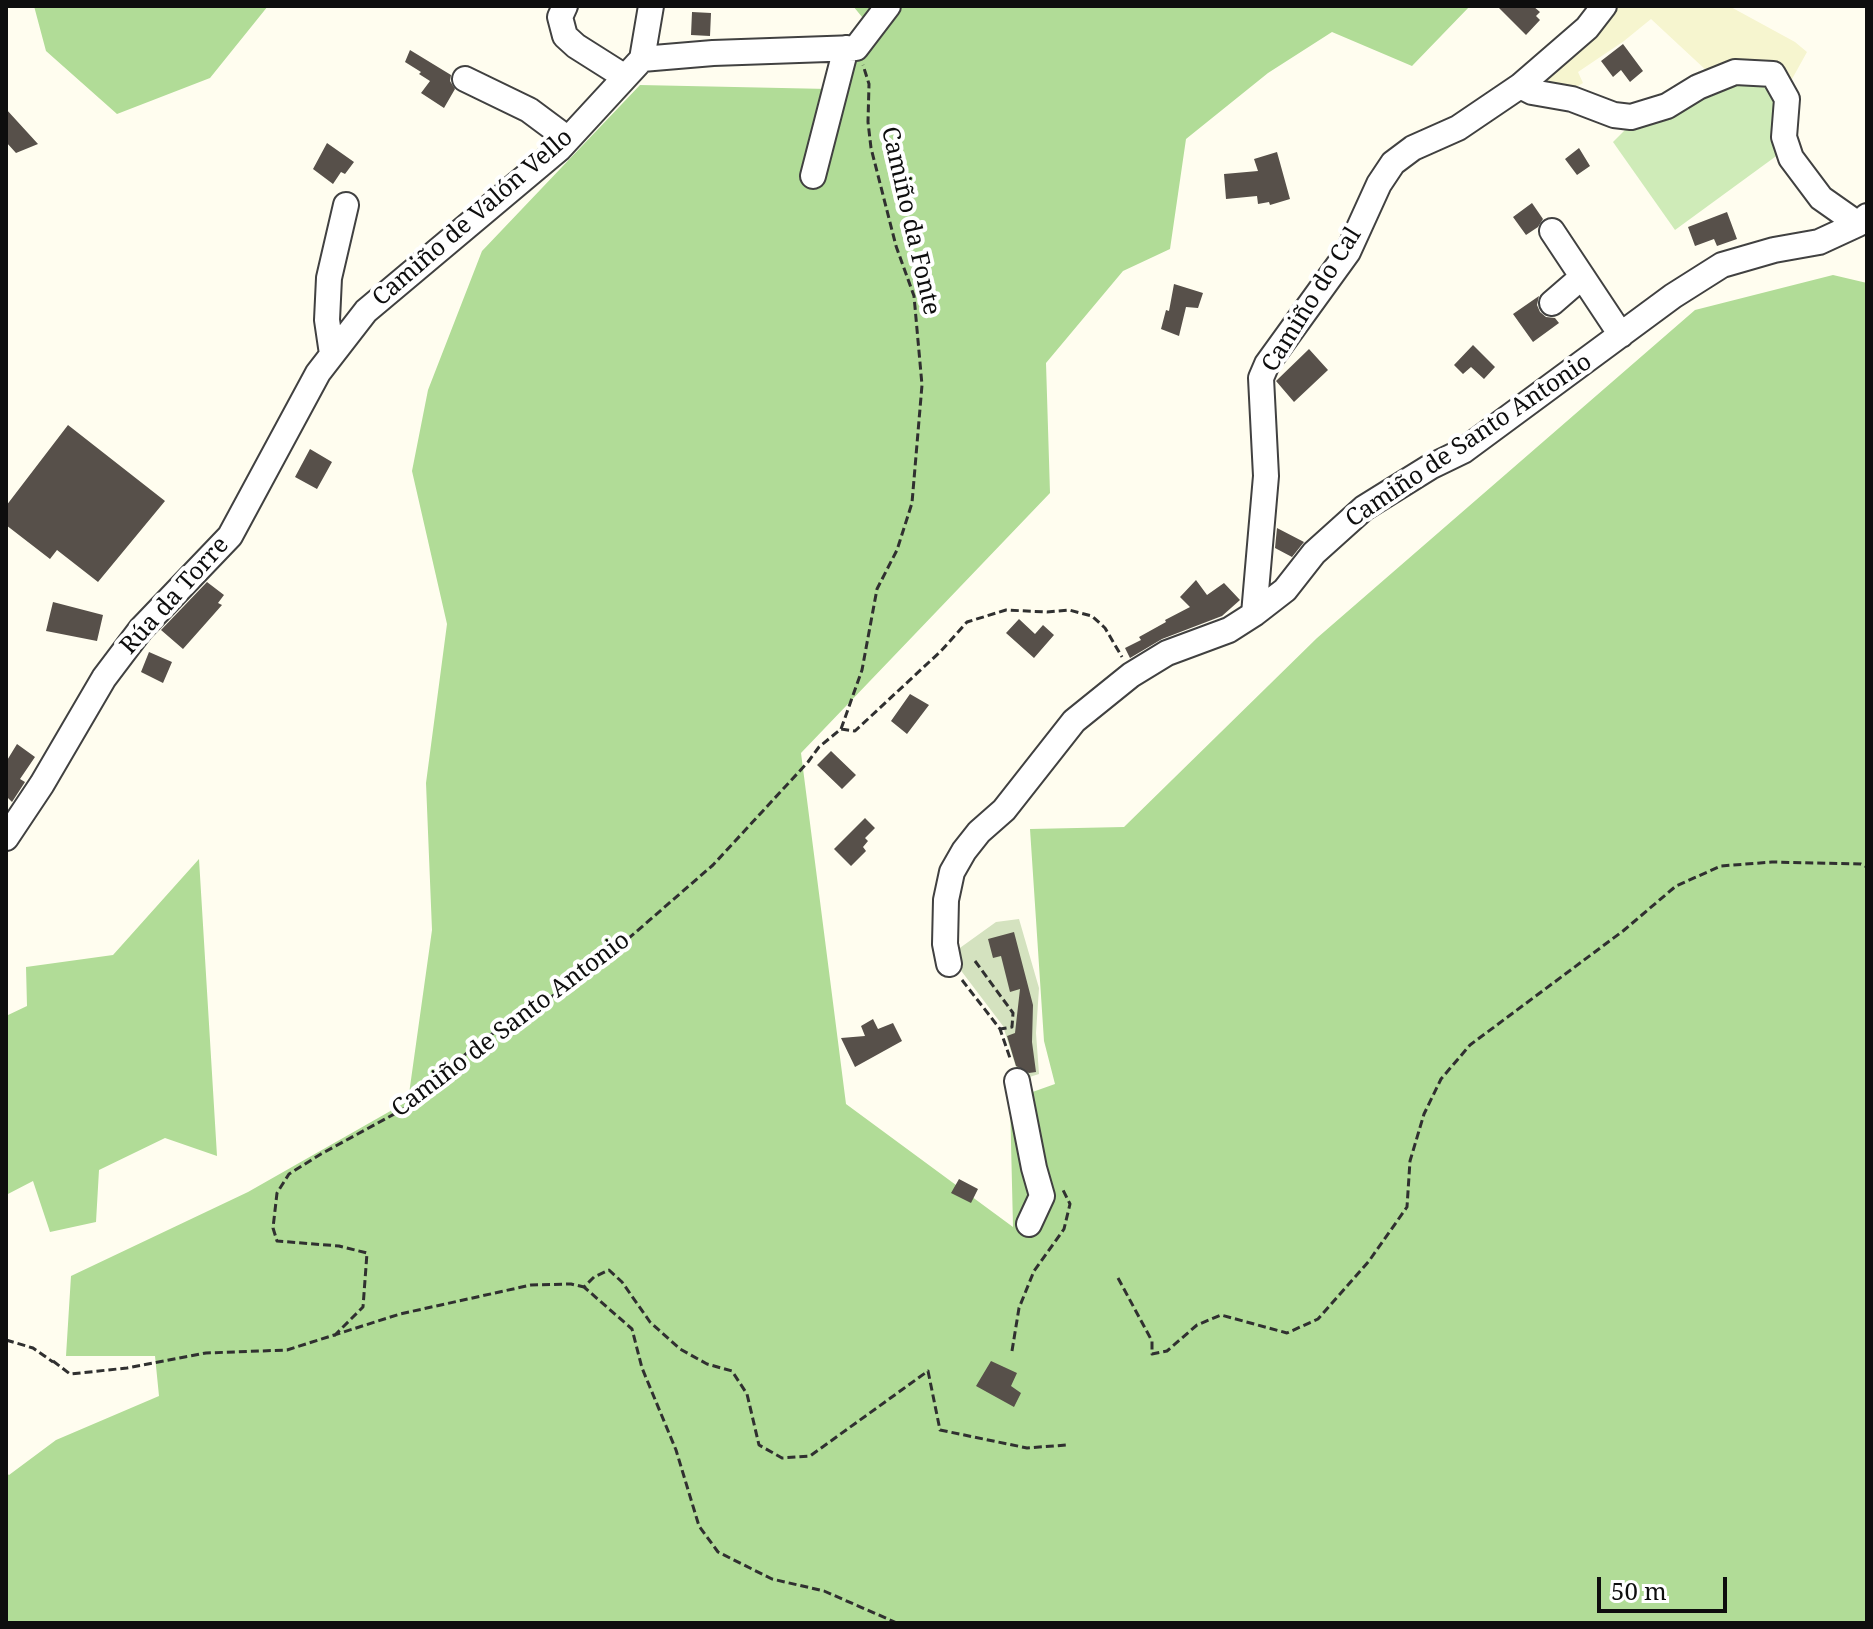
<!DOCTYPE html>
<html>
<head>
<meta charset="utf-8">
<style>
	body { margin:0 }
	#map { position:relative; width:1873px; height:1629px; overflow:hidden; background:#fffdef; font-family:"Noto Serif",serif }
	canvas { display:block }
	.frame { position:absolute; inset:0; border:8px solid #0e0e0e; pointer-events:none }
	.scale { position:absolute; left:1597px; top:1577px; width:130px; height:36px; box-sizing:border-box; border:4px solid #0e0e0e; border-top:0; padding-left:10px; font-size:24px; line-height:28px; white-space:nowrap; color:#0e0e0e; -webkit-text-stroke:6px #fff; paint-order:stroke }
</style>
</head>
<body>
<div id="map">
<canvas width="1873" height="1629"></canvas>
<div class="frame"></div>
<div class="scale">50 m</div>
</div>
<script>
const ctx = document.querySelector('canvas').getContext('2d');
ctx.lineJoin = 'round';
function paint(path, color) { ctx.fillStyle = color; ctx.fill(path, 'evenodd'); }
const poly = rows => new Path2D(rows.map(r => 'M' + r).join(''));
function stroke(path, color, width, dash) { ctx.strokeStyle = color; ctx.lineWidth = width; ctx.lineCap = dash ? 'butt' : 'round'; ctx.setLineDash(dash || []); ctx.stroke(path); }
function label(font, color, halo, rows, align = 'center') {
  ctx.font = font + ' "Noto Serif",serif'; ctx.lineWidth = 8; ctx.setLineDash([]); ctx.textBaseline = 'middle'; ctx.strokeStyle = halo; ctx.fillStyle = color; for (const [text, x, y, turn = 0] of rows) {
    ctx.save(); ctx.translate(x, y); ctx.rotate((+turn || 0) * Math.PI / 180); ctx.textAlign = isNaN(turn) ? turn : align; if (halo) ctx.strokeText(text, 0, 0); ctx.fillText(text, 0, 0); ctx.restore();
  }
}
const farmland = poly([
	[1618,6,1729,6,1795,42,1807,52,1792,79,1773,68,1708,72,1651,19,1624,41,1578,72,1583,83,1573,89,1537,88]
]);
const green = poly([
	[1734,79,1764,80,1777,90,1779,154,1675,230,1613,142,1637,118]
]);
const forest = poly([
	[34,6,268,6,210,78,117,114,46,51],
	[853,6,1470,6,1412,66,1332,32,1268,73,1186,139,1170,249,1123,271,1046,363,1050,493,801,753,846,1104,1013,1227,1010,1100,1055,1084,1044,1041,1030,829,1124,827,1317,638,1695,310,1833,275,1867,283,1867,1623,6,1623,6,1473,9,1475,56,1440,159,1396,155,1356,66,1356,71,1276,248,1192,408,1101,432,930,426,783,447,624,412,471,428,390,482,251,640,85,829,89,867,23],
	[199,859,217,1156,165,1138,99,1170,96,1222,50,1232,33,1181,6,1195,6,1016,27,1006,26,967,113,955]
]);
const cemetery = poly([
	[1019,919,1039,988,1036,1033,1039,1074,1020,1080,1003,1026,956,964,957,950,996,922]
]);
const building = poly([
	[1497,6,1533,6,1540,12,1536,16,1540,20,1526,35],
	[692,12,711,13,710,36,691,35],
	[1623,44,1643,71,1630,82,1621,70,1613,77,1601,61],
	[410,50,451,75,450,81,455,89,444,108,421,93,430,81,419,74,421,72,405,62],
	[6,109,38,144,16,153,6,142],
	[327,143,354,162,345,174,341,172,333,184,313,169],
	[1579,148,1590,166,1577,175,1565,159],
	[1277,152,1290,199,1270,205,1269,202,1258,204,1257,196,1226,199,1224,174,1258,171,1254,159],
	[1532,203,1543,219,1538,227,1526,235,1513,217],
	[1727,212,1737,239,1717,246,1714,239,1695,246,1688,227],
	[1174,284,1203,293,1198,308,1186,307,1179,336,1161,329,1166,310,1169,311],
	[1539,296,1537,305,1540,312,1546,317,1555,318,1559,323,1533,342,1513,314],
	[1473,345,1495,367,1484,379,1471,367,1463,374,1454,365],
	[1309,349,1328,370,1294,402,1276,381],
	[68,425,165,501,98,582,57,550,50,559,6,525,6,506],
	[310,449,332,462,317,489,295,477],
	[1277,528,1304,542,1292,557,1275,548],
	[1196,580,1207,595,1224,583,1240,600,1222,616,1162,639,1130,658,1125,648,1141,640,1139,637,1166,622,1165,620,1190,607,1180,597],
	[207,582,224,595,218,603,222,605,183,649,161,630],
	[53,602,103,615,97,641,46,631],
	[1019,619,1035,634,1043,625,1054,635,1034,658,1006,633],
	[149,652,172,662,163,683,141,672],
	[910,694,929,705,907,734,891,721],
	[17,744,35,757,20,779,25,782,12,802,8,798,6,801,6,762],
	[831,751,856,775,842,789,817,765],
	[865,818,875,828,865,838,868,841,863,847,866,851,851,866,834,849],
	[1014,932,1033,1005,1032,1042,1036,1072,1029,1073,1016,1066,1007,1036,1015,1033,1020,989,1010,992,1001,956,993,958,988,939],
	[873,1019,878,1029,893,1023,902,1041,855,1067,841,1038,865,1036,861,1026],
	[959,1179,978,1189,971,1203,951,1193],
	[991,1361,1017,1373,1011,1386,1021,1393,1014,1407,976,1386]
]);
const path = poly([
	[841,729,862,670,877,589,897,550,912,503,922,385,914,296,896,246,871,148,868,122,869,84,863,65],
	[975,961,1013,1013,1012,1027,1000,1029],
	[962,980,1000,1029,1011,1061],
	[1118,1278,1152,1341,1152,1354,1167,1351,1197,1325,1221,1315,1287,1333,1318,1319,1369,1261,1407,1207,1410,1161,1424,1114,1441,1079,1470,1045,1623,931,1676,886,1721,866,1772,862,1861,864,1867,867],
	[334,1336,363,1307,367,1253,339,1246,277,1241,273,1228,277,1193,289,1174,321,1154,407,1107,422,1096,453,1064,476,1046,508,1022,573,984,606,958,713,865,808,762,819,747,841,729,855,731,941,651,967,622,1006,610,1047,612,1069,610,1092,616,1105,628,1122,657],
	[6,1340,33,1348,53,1362],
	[1012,1351,1019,1308,1034,1271,1064,1229,1070,1204,1063,1190],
	[53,1361,70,1374,127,1368,206,1353,287,1350,400,1314,531,1285,571,1284,584,1287],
	[897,1623,824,1591,772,1579,718,1552,699,1526,676,1450,642,1368,632,1329,584,1287,594,1277,609,1270,622,1282,650,1322,680,1349,707,1364,732,1371,747,1394,759,1445,782,1458,810,1456,928,1371,940,1430,1027,1448,1066,1445]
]);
const minor = poly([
	[565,6,560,17,565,36,576,46,625,77],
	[642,59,713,53,856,48,888,6],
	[465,79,529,110,568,139],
	[1520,86,1532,92,1572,99,1614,115,1631,117,1667,106,1698,87,1735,72,1773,74,1787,99,1784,137,1791,158,1821,198,1858,224],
	[813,176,846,48],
	[1552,231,1621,335],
	[1552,303,1582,277],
	[332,354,327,320,329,278,346,205],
	[1254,614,1266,476,1261,378,1267,364,1348,252,1379,184,1393,163,1413,148,1458,128,1520,86,1587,28,1604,6],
	[6,838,42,784,104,678,141,629,230,536,318,373,366,311,559,149,642,59,651,6],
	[949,964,945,944,946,900,952,872,964,851,979,832,1004,810,1074,721,1131,675,1167,653,1229,630,1254,614,1285,590,1314,553,1364,508,1430,467,1463,451,1673,296,1722,265,1774,250,1819,242,1858,224,1867,216],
	[1017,1081,1034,1168,1042,1196,1029,1224]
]);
const streetNames = [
	["Camiño de Valón Vello",473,218,-41],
	["Camiño da Fonte",910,221,77],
	["Camiño do Cal",1312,300,-58],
	["Camiño de Santo Antonio",1469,441,-34],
	["Rúa da Torre",175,596,-48],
	["Camiño de Santo Antonio",511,1025,-37]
];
paint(farmland, '#f6f5cf');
paint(green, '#cfebb8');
paint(forest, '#b1dc97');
paint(cemetery, '#d4e2bf');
paint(building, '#57504a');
stroke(minor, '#414141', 28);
stroke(path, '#303030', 3, [8, 4]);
stroke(minor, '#fff', 24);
label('24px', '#0e0e0e', '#fff', streetNames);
</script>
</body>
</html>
